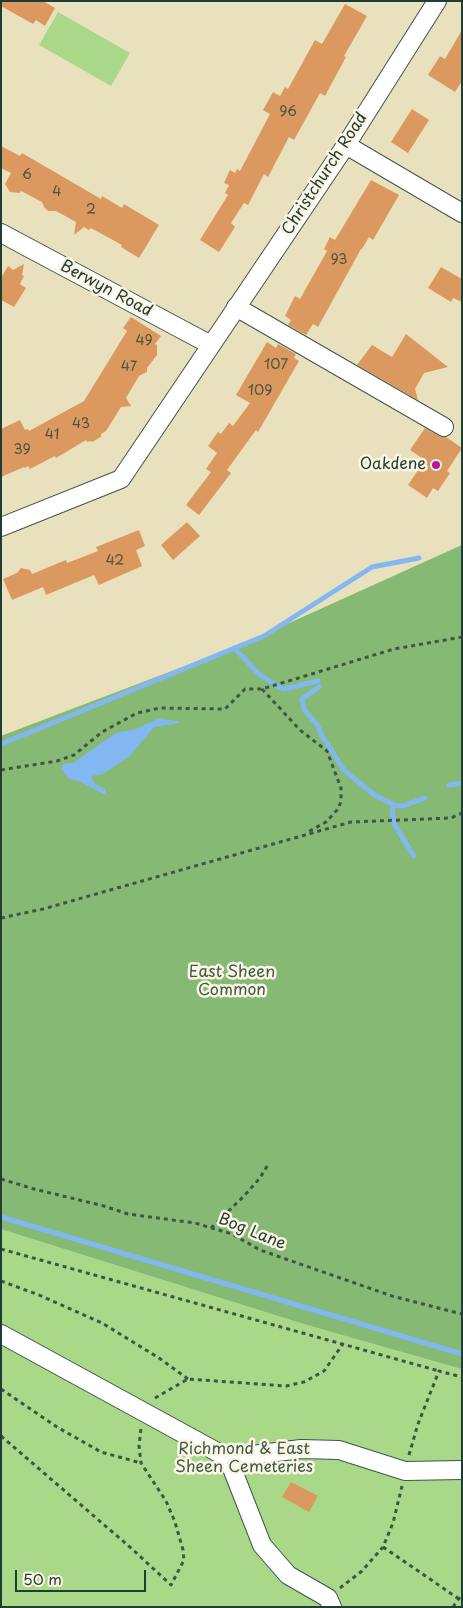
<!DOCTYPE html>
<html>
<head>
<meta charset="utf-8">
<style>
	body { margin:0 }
	#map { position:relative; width:463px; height:1608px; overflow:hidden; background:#e9e1be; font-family:"Playpen Sans",sans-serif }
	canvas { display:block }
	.frame { position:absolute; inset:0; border:2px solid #1f3d34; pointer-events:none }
	.scale { position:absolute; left:15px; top:1570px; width:131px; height:22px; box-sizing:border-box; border:2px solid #1f3d34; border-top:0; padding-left:6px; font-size:15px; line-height:18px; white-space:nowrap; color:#1f3d34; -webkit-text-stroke:4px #fcf5e5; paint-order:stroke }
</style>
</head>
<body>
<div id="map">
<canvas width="463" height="1608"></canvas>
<div class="frame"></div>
<div class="scale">50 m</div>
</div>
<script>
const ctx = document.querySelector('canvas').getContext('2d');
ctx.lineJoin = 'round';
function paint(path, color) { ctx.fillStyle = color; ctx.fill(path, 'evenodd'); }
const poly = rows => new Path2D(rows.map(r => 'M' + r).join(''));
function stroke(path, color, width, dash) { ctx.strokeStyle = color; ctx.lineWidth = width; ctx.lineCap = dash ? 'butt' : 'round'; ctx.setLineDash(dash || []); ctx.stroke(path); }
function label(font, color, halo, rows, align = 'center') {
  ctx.font = font + ' "Playpen Sans",sans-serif'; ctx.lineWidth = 5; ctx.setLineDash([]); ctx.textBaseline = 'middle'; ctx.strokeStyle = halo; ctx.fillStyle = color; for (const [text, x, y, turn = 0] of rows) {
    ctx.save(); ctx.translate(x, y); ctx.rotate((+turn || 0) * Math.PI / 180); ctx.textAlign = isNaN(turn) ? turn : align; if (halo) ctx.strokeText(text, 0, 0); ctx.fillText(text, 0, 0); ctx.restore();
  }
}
const green = poly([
	[58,12,130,53,111,86,39,45],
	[462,545,462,1607,1,1607,1,736,243,644]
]);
const forest = poly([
	[462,545,462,1369,304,1324,1,1229,1,736,243,644]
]);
const water = poly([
	[158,719,177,721,180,723,154,727,130,756,103,774,91,776,94,783,105,789,107,796,79,781,69,779,61,769,63,764,73,763,116,733,136,729]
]);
const stream = poly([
	[234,648,260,675,277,686,284,689,318,681],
	[319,687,302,699,304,709,318,726,322,736,344,770,373,794,394,805,403,806,425,798],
	[1,744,264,636,372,567,419,558],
	[449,785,462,783],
	[394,805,392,811,394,824,414,856],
	[1,1217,462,1354]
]);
const building = poly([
	[1,1,43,1,55,8,45,26,36,20,33,24,1,6],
	[345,4,367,16,344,56,346,57,325,96,320,93,294,140,289,137,268,177,264,174,248,205,244,203,231,223,235,227,219,252,200,240,228,195,225,193,229,185,224,183,230,170,235,173,237,169,240,171,270,114,263,110,273,92,280,96,285,87,288,89,315,40,322,44],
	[462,30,462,81,455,92,428,75,440,56,445,59],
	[412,109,429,120,408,153,391,142],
	[1,146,20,156,22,153,101,199,102,196,122,208,124,204,159,225,139,258,121,247,122,245,91,228,89,230,84,227,74,235,76,222,56,211,48,211,44,207,42,202,21,191,20,193,10,192,5,184,11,173,1,168],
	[371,180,399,195,373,240,369,237,362,249,361,249,318,327,313,324,306,335,288,325,291,320,285,316,295,296,300,299,327,251,324,249,330,237,335,240],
	[24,264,22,275,24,276,20,284,26,288,14,307,1,300,1,278,8,266,13,270],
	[441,267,462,279,462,302,453,298,451,302,428,288],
	[131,317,161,336,155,344,157,345,157,355,147,368,147,372,139,376,126,398,131,406,121,407,106,431,101,434,101,437,92,442,90,441,87,442,86,440,56,458,55,456,30,469,28,466,25,468,24,467,1,477,1,429,20,420,25,430,28,429,29,431,84,401,127,331,123,328],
	[406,334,448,367,424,373,415,389,418,400,357,365,372,345,392,357],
	[267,342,276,348,278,344,296,354,294,358,299,361,258,432,256,430,227,470,231,473,199,515,186,505,211,472,206,469,217,453,208,446,218,432,221,434,229,423,233,426,250,403,236,395],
	[425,428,439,436,446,437,462,448,447,471,450,473,438,491,433,488,427,498,408,485,425,460,410,450],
	[187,522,200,536,173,560,161,545],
	[139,530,145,546,136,550,142,566,99,585,94,575,46,595,43,587,12,600,3,579,17,573,21,568,30,570,32,574,66,560,67,563,98,551,96,547],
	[291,1482,318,1496,309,1512,282,1497]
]);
const path = poly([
	[262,689,300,730,327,751,341,788,341,802,337,810,326,822,306,833],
	[1,770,57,761,74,755,102,732,137,713,160,708,225,709,245,689,262,689,394,649,462,637],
	[1,918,43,909,351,822,451,818,462,813],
	[1,1179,34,1189,104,1206,128,1214,195,1223,232,1234,260,1250,392,1296,462,1314],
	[211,1228,243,1197,260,1178,269,1163],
	[1,1249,439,1371],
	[1,1281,39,1295,102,1323,159,1358,188,1379],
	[1,1389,57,1427,101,1452,141,1463],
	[155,1398,188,1379,286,1386,304,1382,324,1371,343,1344],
	[1,1436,131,1548,171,1585,184,1560,183,1550,175,1522,166,1501,141,1463,139,1446,141,1428],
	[409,1455,418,1424,439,1371,462,1377],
	[383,1547,462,1601],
	[340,1588,362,1571,383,1547,393,1523,402,1486],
	[453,1607,462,1594]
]);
const minor = poly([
	[346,145,462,213],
	[1,233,211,345],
	[236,307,444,427],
	[1,527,121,479,346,145,437,1],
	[1,1334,228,1458,301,1449,339,1450,405,1471,462,1470],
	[228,1458,262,1545,288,1575,328,1598,332,1607]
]);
const markers = [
	[436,465,5,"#b5179e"]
];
const numberNames = [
	["96",288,112],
	["6",27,175],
	["4",57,192],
	["2",91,210],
	["93",339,260],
	["49",144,341],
	["107",276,365],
	["47",129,367],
	["109",260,391],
	["43",81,424],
	["41",52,435],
	["39",22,450],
	["42",115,561]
];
const streetNames = [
	["Christchurch Road",325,174,-57],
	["Berwyn Road",106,289,28],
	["Bog Lane",252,1232,22]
];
const poiNames = [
	["Oakdene",426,465]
];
const parkNames = [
	["East Sheen",232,973],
	["Common",232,991],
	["Richmond & East",244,1450],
	["Sheen Cemeteries",244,1468]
];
paint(green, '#a9d988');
paint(forest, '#86b974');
paint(water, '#83b7f1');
stroke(stream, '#83b7f1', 5);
paint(building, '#db995f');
stroke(minor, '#3d5649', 20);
stroke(path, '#3d5649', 3, [4, 4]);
stroke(minor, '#fff', 18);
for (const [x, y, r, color] of markers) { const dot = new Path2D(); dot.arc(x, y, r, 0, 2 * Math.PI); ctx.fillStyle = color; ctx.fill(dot); stroke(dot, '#fcf5e5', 2); }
label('14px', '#4e543f', null, numberNames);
label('16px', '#1f3d34', '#fcf5e5', streetNames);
label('16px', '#1f3d34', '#fcf5e5', poiNames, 'right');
label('16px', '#3b5c45', '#fcf5e5', parkNames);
</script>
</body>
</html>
